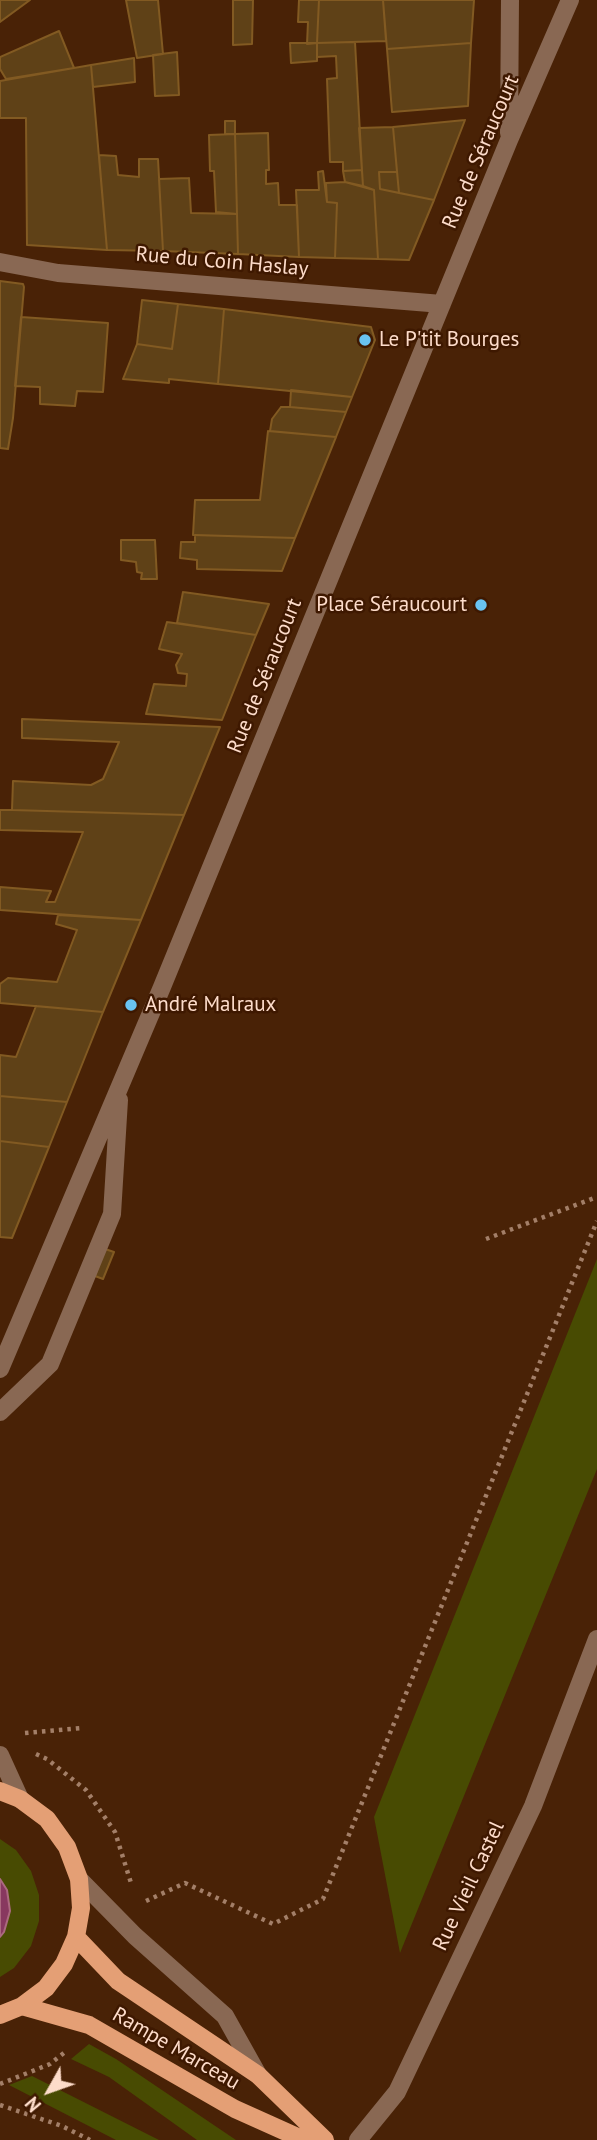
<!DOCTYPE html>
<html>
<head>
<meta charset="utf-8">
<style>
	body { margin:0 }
	#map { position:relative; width:597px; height:2140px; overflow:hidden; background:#492206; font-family:"PT Sans",sans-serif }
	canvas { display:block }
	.north { position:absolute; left:14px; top:2056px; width:70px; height:70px; -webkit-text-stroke:5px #3e1800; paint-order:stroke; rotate:230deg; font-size:19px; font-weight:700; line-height:28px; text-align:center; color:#fddcca }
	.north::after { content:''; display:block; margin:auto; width:24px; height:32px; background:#fddcca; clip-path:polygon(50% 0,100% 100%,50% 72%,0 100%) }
</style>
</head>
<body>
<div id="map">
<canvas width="597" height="2140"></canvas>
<div class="north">N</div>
</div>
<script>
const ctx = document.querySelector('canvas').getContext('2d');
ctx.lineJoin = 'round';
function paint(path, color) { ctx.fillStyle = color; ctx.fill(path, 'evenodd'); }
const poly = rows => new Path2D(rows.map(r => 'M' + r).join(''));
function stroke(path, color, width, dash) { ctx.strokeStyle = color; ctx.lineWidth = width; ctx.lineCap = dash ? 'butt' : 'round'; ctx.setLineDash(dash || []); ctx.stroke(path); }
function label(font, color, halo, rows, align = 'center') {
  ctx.font = font + ' "PT Sans",sans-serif'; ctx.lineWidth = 5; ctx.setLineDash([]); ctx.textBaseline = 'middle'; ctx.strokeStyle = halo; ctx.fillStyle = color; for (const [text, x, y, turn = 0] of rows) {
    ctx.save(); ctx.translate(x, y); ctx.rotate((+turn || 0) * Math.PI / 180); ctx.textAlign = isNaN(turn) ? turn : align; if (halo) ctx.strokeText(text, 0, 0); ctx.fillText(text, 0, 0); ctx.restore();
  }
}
const green = poly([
	[597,1259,597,1469,400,1953,374,1817],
	[0,1839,16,1850,31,1871,39,1895,39,1921,31,1946,14,1968,0,1977,0,1937,4,1932,7,1890,0,1879],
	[89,2044,116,2059,236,2140,197,2140,109,2077,71,2059],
	[32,2076,159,2140,116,2140,9,2085]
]);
const water = poly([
	[0,1879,7,1890,10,1911,4,1932,0,1937,0,1879]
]);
const building = poly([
	[0,0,30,0,0,22,0,0],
	[126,0,158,0,163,54,137,58,126,0],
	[233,0,253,0,252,44,233,45,233,0],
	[299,0,319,0,317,43,307,44,308,22,298,22,299,0],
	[319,0,383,0,386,41,317,43,319,0],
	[383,0,474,0,471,43,387,49,383,0],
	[59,31,74,68,6,79,0,69,0,57,59,31],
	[355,42,362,170,343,171,343,162,330,162,327,79,337,78,336,56,317,57,317,43,355,42],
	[290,43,317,43,317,61,291,63,290,43],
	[471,43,468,106,392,112,387,49,471,43],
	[177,52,179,95,155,96,153,55,177,52],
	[134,58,135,82,93,87,91,65,134,58],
	[91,65,107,250,27,245,26,118,0,118,0,81,91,65],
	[465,120,434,200,399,193,393,127,465,120],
	[225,121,235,121,235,134,225,134,225,121],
	[393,127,397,172,379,172,380,189,434,200,409,260,378,259,374,190,363,186,359,128,393,127],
	[268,133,269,170,266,170,266,184,278,183,279,205,297,205,299,257,238,254,235,134,268,133],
	[235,134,237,214,216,212,214,171,210,171,209,135,235,134],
	[99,155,116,156,118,175,139,177,139,159,158,159,163,251,107,250,99,155],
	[362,170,363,186,345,182,343,171,362,170],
	[323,171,327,202,337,203,335,258,299,257,296,190,319,190,318,172,323,171],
	[379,172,397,172,399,193,380,189,379,172],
	[189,178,191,213,237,214,238,254,163,251,159,179,189,178],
	[345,182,374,190,378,259,335,258,337,203,327,202,326,183,345,182],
	[0,281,23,284,24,287,13,418,8,449,0,448,0,281],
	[142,300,178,304,172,349,137,344,142,300],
	[178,304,224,309,218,384,169,379,169,383,123,379,137,344,172,349,178,304],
	[224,309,371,327,375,340,352,397,218,384,224,309],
	[21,317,108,323,103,392,77,391,75,406,40,404,40,387,15,386,21,317],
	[291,390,352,397,346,412,290,407,291,390],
	[281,407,290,407,346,412,336,437,270,431,272,419,281,407],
	[268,431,336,437,295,538,193,535,195,500,260,500,268,431],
	[195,535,295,538,282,571,197,569,197,560,180,558,181,542,195,542,195,535],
	[121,540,155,540,157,579,141,579,142,573,137,572,136,562,121,560,121,540],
	[183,592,269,604,256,635,177,623,183,592],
	[167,622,256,635,222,720,146,714,154,684,186,686,187,674,178,673,176,665,182,654,159,649,167,622],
	[22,719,119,723,220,727,184,815,12,810,13,781,91,785,103,779,119,742,22,738,22,719],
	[0,810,12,810,184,815,141,920,0,910,0,887,51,891,46,902,55,902,83,832,0,830,0,810],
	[58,915,141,920,103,1012,0,1003,0,984,8,978,57,982,77,930,56,924,58,915],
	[36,1006,103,1012,67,1102,0,1096,0,1055,16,1057,36,1006],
	[0,1096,67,1102,49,1147,0,1141,0,1096],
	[0,1141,49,1147,12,1238,0,1237,0,1141],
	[105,1249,114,1252,103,1279,95,1276,105,1249]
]);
const path = poly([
	[486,1239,597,1197],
	[25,1733,82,1728],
	[36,1754,47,1759,86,1790,115,1832,131,1883],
	[146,1901,185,1883,273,1924,323,1899,597,1221],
	[0,2084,50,2064,65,2052],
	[0,2105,62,2126,90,2140]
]);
const minor = poly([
	[509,133,510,0],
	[0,262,58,273,442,304],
	[0,1369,162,987,509,140,570,0],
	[0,1412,50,1364,112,1214,119,1100],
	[0,1755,20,1799],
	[79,1879,135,1936,225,2016,258,2075],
	[358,2140,397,2092,533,1806,597,1639]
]);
const major = poly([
	[0,1791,20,1799,47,1819,67,1847,79,1879,81,1908,76,1937,64,1964,46,1988,22,2006,0,2015],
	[76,1937,118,1981,258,2075,325,2140],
	[22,2006,89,2025,235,2109,304,2140]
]);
const markers = [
	[365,340,7,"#69c3f1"],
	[481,605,7,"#69c3f1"],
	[131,1005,7,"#69c3f1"]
];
const streetNames = [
	["Rue de Séraucourt",481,152,-67],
	["Rue du Coin Haslay",222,262,5],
	["Rue de Séraucourt",265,676,-68],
	["Rue Vieil Castel",469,1886,-65],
	["Rampe Marceau",176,2049,30]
];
const poiNames = [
	["Le P'tit Bourges",379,340],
	["Place Séraucourt",467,605,"right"],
	["André Malraux",145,1005]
];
paint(green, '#484b02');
paint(water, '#88385f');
stroke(water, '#ab697f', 2);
paint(building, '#5f4117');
stroke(building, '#825a22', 2);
stroke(path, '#a37f68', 4.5, [3.5, 5]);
stroke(minor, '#896853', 18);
stroke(major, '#e49f75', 18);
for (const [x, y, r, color] of markers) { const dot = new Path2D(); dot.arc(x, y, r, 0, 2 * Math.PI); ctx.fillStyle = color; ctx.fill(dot); stroke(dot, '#3e1800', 2.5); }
label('21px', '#fddcca', '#3e1800', streetNames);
label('21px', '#fddcca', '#3e1800', poiNames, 'left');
</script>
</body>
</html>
